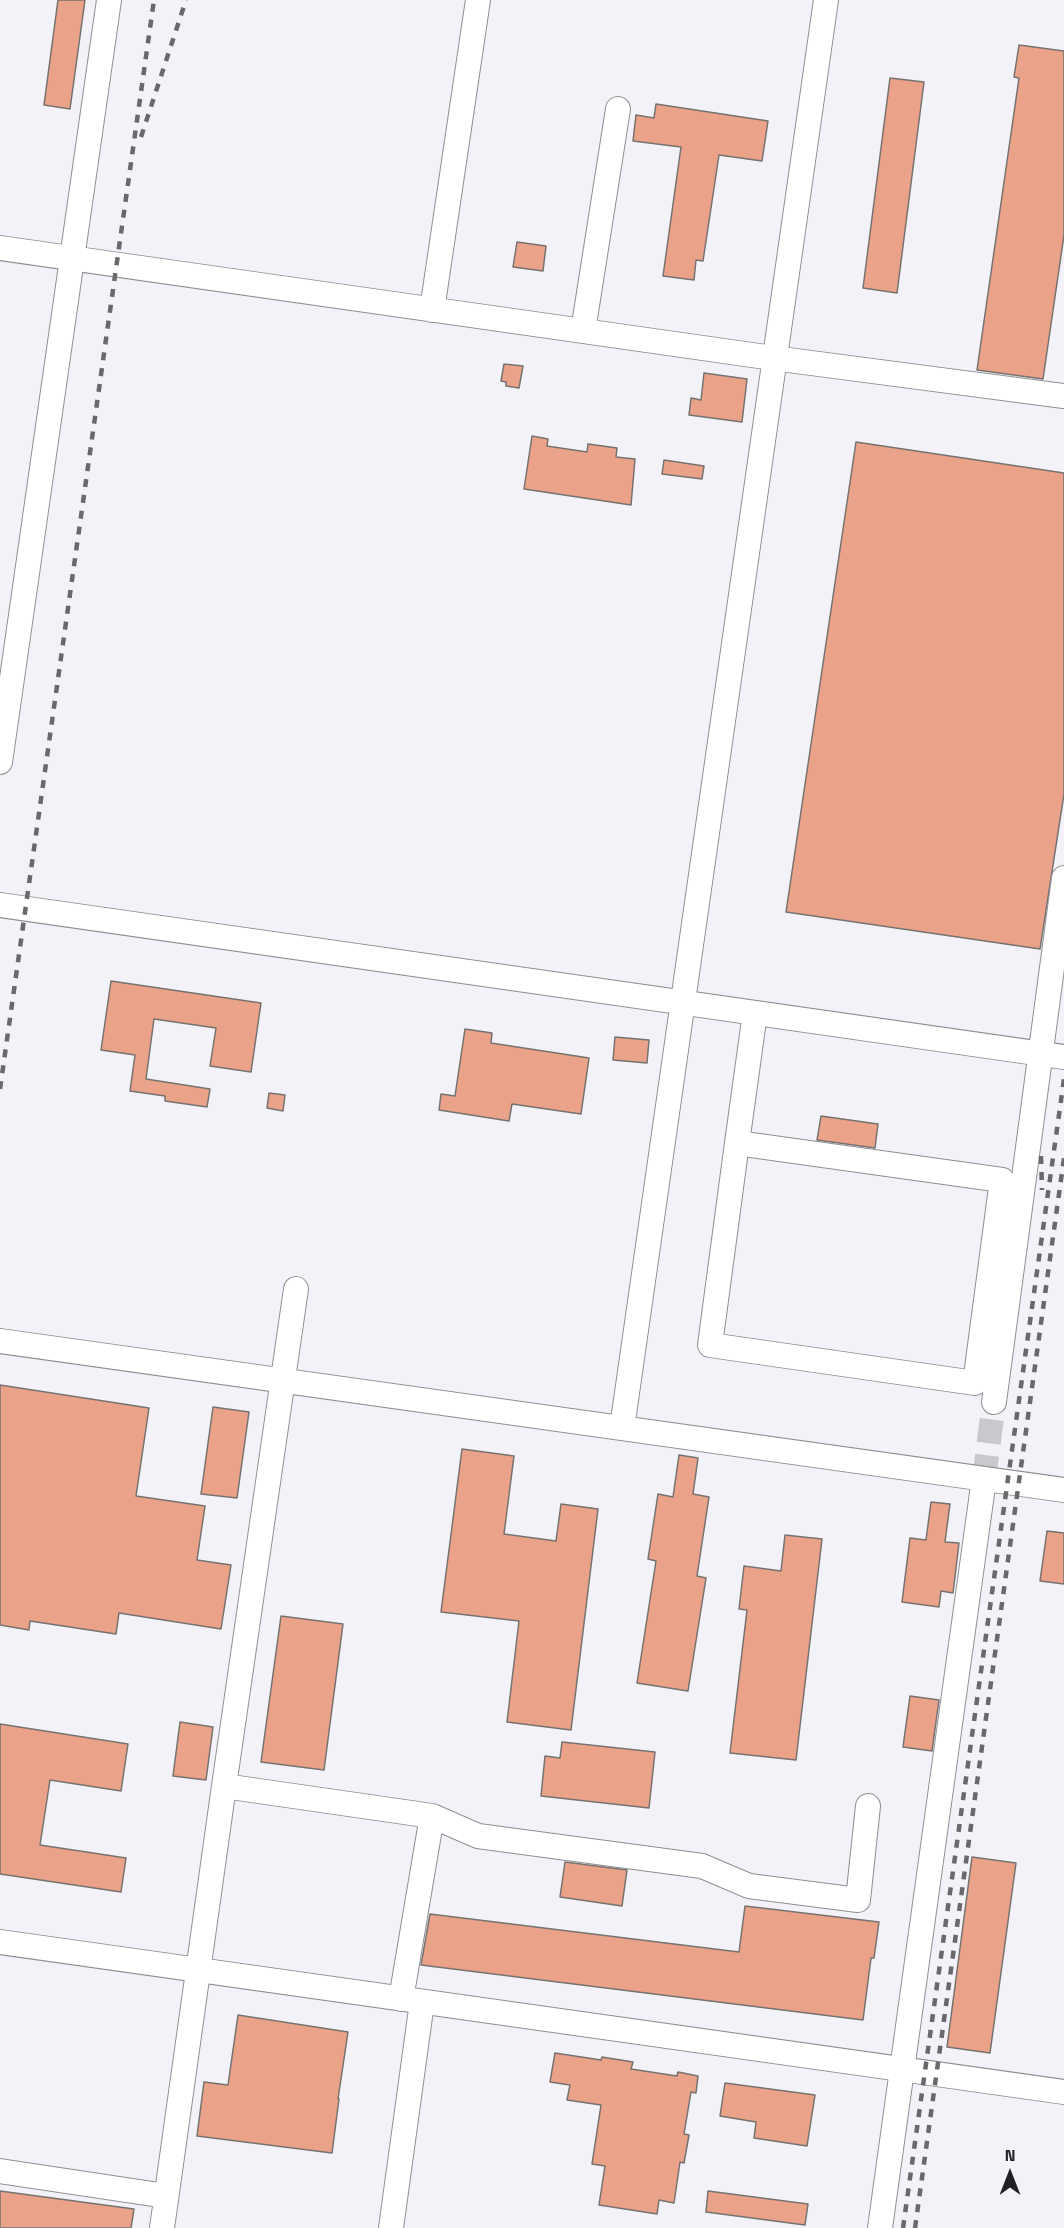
<!DOCTYPE html>
<html>
<head>
<meta charset="utf-8">
<style>
	body { margin:0 }
	#map { position:relative; width:1064px; height:2228px; overflow:hidden; background:#f2f2f8; font-family:"Space Grotesk",sans-serif }
	canvas { display:block }
	.north { position:absolute; left:980px; top:2144px; width:60px; height:60px; -webkit-text-stroke:4px #f2f2f8; paint-order:stroke; rotate:0deg; font-size:16px; font-weight:700; line-height:24px; text-align:center; color:#212123 }
	.north::after { content:''; display:block; margin:auto; width:21px; height:27px; background:#212123; clip-path:polygon(50% 0,100% 100%,50% 72%,0 100%) }
</style>
</head>
<body>
<div id="map">
<canvas width="1064" height="2228"></canvas>
<div class="north">N</div>
</div>
<script>
const ctx = document.querySelector('canvas').getContext('2d');
ctx.lineJoin = 'round';
function paint(path, color) { ctx.fillStyle = color; ctx.fill(path, 'evenodd'); }
const poly = rows => new Path2D(rows.map(r => 'M' + r).join(''));
function stroke(path, color, width, dash) { ctx.strokeStyle = color; ctx.lineWidth = width; ctx.lineCap = dash ? 'butt' : 'round'; ctx.setLineDash(dash || []); ctx.stroke(path); }
const building = poly([
	[58,0,85,0,70,109,44,105,58,0],
	[1019,45,1064,51,1064,235,1043,379,977,370,1019,78,1014,77,1019,45],
	[890,78,924,82,897,293,863,288,890,78],
	[656,104,768,121,762,161,719,155,703,261,696,260,694,280,663,276,681,147,633,141,636,115,654,118,656,104],
	[517,242,546,246,543,271,513,267,517,242],
	[504,364,523,366,519,388,506,386,506,382,501,381,504,364],
	[704,373,747,379,742,422,689,415,691,398,701,400,704,373],
	[532,436,548,439,547,446,587,452,588,444,617,448,616,457,635,459,631,505,524,489,532,436],
	[856,442,1064,473,1064,794,1040,949,786,912,856,442],
	[664,460,704,466,702,479,662,474,664,460],
	[111,981,261,1003,251,1072,210,1066,216,1028,154,1019,146,1079,210,1089,207,1107,165,1101,165,1096,130,1091,135,1055,101,1050,111,981],
	[465,1029,492,1033,491,1043,589,1058,581,1114,512,1104,509,1121,439,1110,441,1094,455,1096,465,1029],
	[615,1037,649,1040,647,1063,613,1060,615,1037],
	[269,1093,285,1095,283,1111,267,1108,269,1093],
	[821,1116,878,1124,875,1148,817,1140,821,1116],
	[0,1385,149,1408,136,1496,205,1506,197,1560,231,1565,221,1629,119,1613,116,1634,30,1621,29,1630,0,1625,0,1385],
	[213,1407,249,1412,237,1498,201,1494,213,1407],
	[462,1449,514,1456,504,1534,556,1541,561,1504,598,1509,571,1730,507,1722,519,1621,441,1612,462,1449],
	[679,1455,698,1458,693,1494,709,1497,697,1576,706,1578,688,1691,637,1683,656,1561,648,1559,658,1494,673,1497,679,1455],
	[931,1502,950,1504,945,1542,959,1543,953,1593,941,1591,939,1607,902,1602,910,1538,926,1540,931,1502],
	[1047,1531,1064,1533,1064,1584,1040,1581,1047,1531],
	[785,1535,822,1539,796,1760,730,1753,747,1610,739,1609,744,1566,781,1571,785,1535],
	[281,1616,343,1624,324,1770,261,1762,281,1616],
	[910,1696,939,1700,932,1751,903,1747,910,1696],
	[180,1722,213,1727,206,1780,173,1776,180,1722],
	[0,1724,128,1744,121,1791,50,1780,40,1845,126,1858,121,1892,0,1874,0,1724],
	[562,1742,655,1752,649,1808,541,1796,545,1756,560,1758,562,1742],
	[972,1857,1016,1863,990,2053,947,2047,972,1857],
	[565,1862,627,1870,622,1906,560,1897,565,1862],
	[745,1906,879,1922,874,1958,871,1958,863,2020,421,1965,430,1914,739,1952,745,1906],
	[238,2015,348,2032,338,2099,339,2099,332,2153,197,2136,204,2082,228,2085,238,2015],
	[555,2053,601,2060,602,2057,633,2062,631,2069,677,2076,678,2072,698,2076,696,2093,691,2092,684,2134,689,2135,684,2163,680,2162,674,2203,659,2200,657,2214,599,2205,605,2166,592,2164,601,2105,567,2100,570,2085,550,2082,555,2053],
	[725,2083,815,2095,807,2146,754,2138,756,2122,720,2116,725,2083],
	[0,2191,134,2209,131,2228,0,2228,0,2191],
	[708,2191,808,2204,805,2225,706,2212,708,2191]
]);
const minorTunnel = poly([
	[984,1479,994,1402]
]);
const minor = poly([
	[0,248,773,358,1064,396],
	[432,310,478,0],
	[583,331,618,109],
	[0,762,109,0],
	[0,905,1064,1057],
	[737,1143,1002,1180,975,1383,710,1345,737,1143,755,1013],
	[0,1341,1064,1490],
	[994,1402,1064,878],
	[622,1428,826,0],
	[224,1786,296,1289],
	[432,1816,478,1836,702,1866,749,1886,858,1900,868,1806],
	[0,1942,1064,2092],
	[0,2171,166,2196],
	[162,2228,224,1786,432,1816,401,1999],
	[391,2228,422,2002],
	[880,2228,984,1479]
]);
const rail = poly([
	[141,137,186,0],
	[0,1089,154,0],
	[1041,1156,1042,1190],
	[903,2228,1064,1079],
	[915,2228,1064,1158]
]);
paint(building, '#eaa389');
stroke(building, '#777270', 1.5);
stroke(minorTunnel, '#c8c8cd', 24, [24, 12]);
stroke(minor, '#8f8f93', 26);
stroke(minor, '#fff', 24);
stroke(rail, '#69696c', 4.5, [8, 8]);
</script>
</body>
</html>
